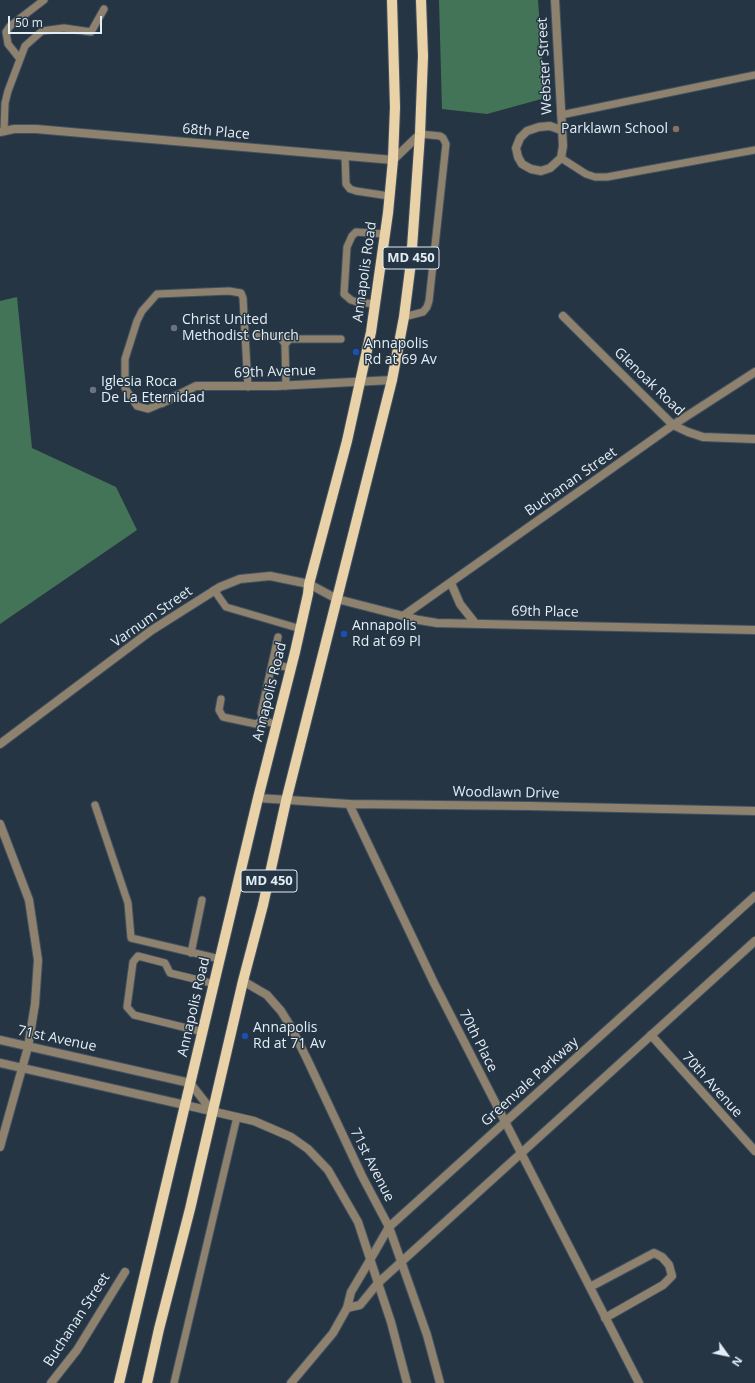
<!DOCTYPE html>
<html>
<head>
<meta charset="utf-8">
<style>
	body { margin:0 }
	#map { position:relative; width:755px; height:1383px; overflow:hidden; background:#253543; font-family:"Open Sans",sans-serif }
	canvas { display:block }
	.north { position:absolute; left:707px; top:1335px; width:40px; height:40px; -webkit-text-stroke:3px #253543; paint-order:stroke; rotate:123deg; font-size:11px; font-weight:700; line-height:16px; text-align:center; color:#e3edf6 }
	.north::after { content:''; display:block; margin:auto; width:14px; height:18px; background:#e3edf6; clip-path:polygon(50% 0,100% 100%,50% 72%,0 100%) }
	.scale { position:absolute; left:8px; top:16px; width:94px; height:18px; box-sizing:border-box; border:2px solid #e3edf6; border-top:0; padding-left:5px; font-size:12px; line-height:14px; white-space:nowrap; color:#e3edf6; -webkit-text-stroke:3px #253543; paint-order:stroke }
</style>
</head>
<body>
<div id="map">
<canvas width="755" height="1383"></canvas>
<div class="north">N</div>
<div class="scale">50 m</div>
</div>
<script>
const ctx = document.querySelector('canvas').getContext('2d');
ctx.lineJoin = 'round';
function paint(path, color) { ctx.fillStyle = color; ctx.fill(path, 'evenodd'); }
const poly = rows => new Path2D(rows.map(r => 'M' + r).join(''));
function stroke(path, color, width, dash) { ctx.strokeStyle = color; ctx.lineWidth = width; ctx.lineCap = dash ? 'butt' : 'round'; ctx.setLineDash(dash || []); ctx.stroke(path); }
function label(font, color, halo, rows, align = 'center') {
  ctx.font = font + ' "Open Sans",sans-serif'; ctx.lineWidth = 3; ctx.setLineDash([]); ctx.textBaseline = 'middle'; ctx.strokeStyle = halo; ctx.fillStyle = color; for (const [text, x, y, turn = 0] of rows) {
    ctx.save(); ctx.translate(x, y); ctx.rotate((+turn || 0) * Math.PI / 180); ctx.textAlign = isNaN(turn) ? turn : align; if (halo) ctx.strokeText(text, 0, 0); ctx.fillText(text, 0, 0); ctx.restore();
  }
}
const forest = poly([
	[439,0,538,0,545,98,487,114,442,109],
	[17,297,32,448,116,487,137,530,0,624,0,301]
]);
const service = poly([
	[20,59,8,44,6,32,10,26,44,0],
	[561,115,755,75],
	[4,131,5,103,8,91,25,46,42,31,64,28,91,32,104,9],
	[345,156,346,184,350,189,356,191,389,196],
	[561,158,586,174,595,177,607,177,755,150],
	[375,304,357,302,351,300,344,294,347,247,352,236,356,232,385,234],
	[404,317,423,312,427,307,429,301,446,144,443,138,440,136,420,134],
	[258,336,274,336,281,338,285,344],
	[286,386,285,344,290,339,341,339],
	[162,403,148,409,137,406,125,388,125,359,137,321,142,311,157,294,229,291,241,293,243,298,248,387],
	[214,590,226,607,301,629],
	[272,664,291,668],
	[221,699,219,710,223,717,256,724,263,720],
	[277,725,263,720,261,713,278,637],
	[95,805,128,903,131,938,220,959],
	[191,953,202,900],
	[203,1032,134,1015,127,1007,133,962,138,956,165,963,170,973,215,984],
	[174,1383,237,1117]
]);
const minor = poly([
	[555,0,563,146,561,158,550,168,541,171,531,169,522,164,518,157,516,148,520,138,527,131,539,127,550,126,561,130],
	[0,132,14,129,36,129,393,160,420,134],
	[563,316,673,425,688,432,703,437,755,439],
	[162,403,196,386,276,386,392,380],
	[451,583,460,604,475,623],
	[403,616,673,425,755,372],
	[0,744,152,630,220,587,240,579,270,576,309,584,337,599,419,620,437,623,755,630],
	[258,798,349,804,529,806,755,811],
	[349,804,434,983,639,1383],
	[0,824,29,900,38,960,35,1004,28,1047,0,1147],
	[243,981,267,995,281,1011,291,1027,307,1059,362,1176,389,1227,427,1335,440,1383],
	[651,1035,755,1151],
	[0,1040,190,1083],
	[0,1063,185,1105],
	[378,1283,391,1322,407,1383],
	[590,1287,654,1253,662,1257,669,1265,672,1276,663,1285,605,1318],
	[347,1308,360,1305,378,1283],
	[51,1383,77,1350,125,1272],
	[291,1383,333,1333,347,1308,351,1292,370,1260]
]);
const tertiary = poly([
	[190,1083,212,1111],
	[185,1105,254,1121,291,1137,308,1149,328,1170,358,1222,378,1283,755,941],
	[370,1260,389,1227,755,896]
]);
const primary = poly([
	[119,1383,258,798,295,652,308,594,309,584,347,441,371,332,388,213,393,160,395,107,392,0],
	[147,1383,159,1329,190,1209,243,981,263,905,286,801,392,380,404,317,411,262,420,134,423,56,421,0]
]);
const markers = [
	[676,129,4,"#8d6e63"],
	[174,328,4,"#6b7280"],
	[356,352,4,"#1a4fb4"],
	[93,390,4,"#6b7280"],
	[344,634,4,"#1a4fb4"],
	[245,1036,4,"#1a4fb4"]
];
const shields = [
	[411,258,56],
	[269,881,56]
];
const shieldNames = [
	["MD 450",411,258],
	["MD 450",269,881]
];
const streetNames = [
	["Webster Street",545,66,-93],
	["68th Place",216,132,5],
	["Annapolis Road",365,272,-82],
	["69th Avenue",275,372,-2],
	["Glenoak Road",649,382,44],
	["Buchanan Street",571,482,-35],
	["69th Place",545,612,1],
	["Varnum Street",152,617,-35],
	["Annapolis Road",270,692,-76],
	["Woodlawn Drive",506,793,1],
	["Annapolis Road",194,1007,-77],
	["71st Avenue",57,1039,12],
	["70th Place",478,1041,63],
	["Greenvale Parkway",530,1082,-42],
	["70th Avenue",712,1085,48],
	["71st Avenue",372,1165,63],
	["Buchanan Street",77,1320,-57]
];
const poiNames = [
	["Parklawn School",668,129,"right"],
	["Christ United",182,320],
	["Methodist Church",182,336],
	["Annapolis",364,344],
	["Rd at 69 Av",364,360],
	["Iglesia Roca",101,382],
	["De La Eternidad",101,398],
	["Annapolis",352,626],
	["Rd at 69 Pl",352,642],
	["Annapolis",253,1028],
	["Rd at 71 Av",253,1044]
];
paint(forest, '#437457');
stroke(service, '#435260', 9);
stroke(minor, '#435260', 10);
stroke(tertiary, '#435260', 10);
stroke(primary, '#435260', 12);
stroke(service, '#8e826f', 7);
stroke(minor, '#8e826f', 8);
stroke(tertiary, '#8e826f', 8);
stroke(primary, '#e9d1a8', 10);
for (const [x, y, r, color] of markers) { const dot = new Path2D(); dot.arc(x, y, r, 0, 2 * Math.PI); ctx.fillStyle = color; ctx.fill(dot); stroke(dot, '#253543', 1.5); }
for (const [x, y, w] of shields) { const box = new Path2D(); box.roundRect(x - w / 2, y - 11, w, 22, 3); ctx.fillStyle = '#253543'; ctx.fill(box); stroke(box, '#e3edf6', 1); }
label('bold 13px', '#e3edf6', null, shieldNames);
label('14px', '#e3edf6', '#253543', streetNames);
label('14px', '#e3edf6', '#253543', poiNames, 'left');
</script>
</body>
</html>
